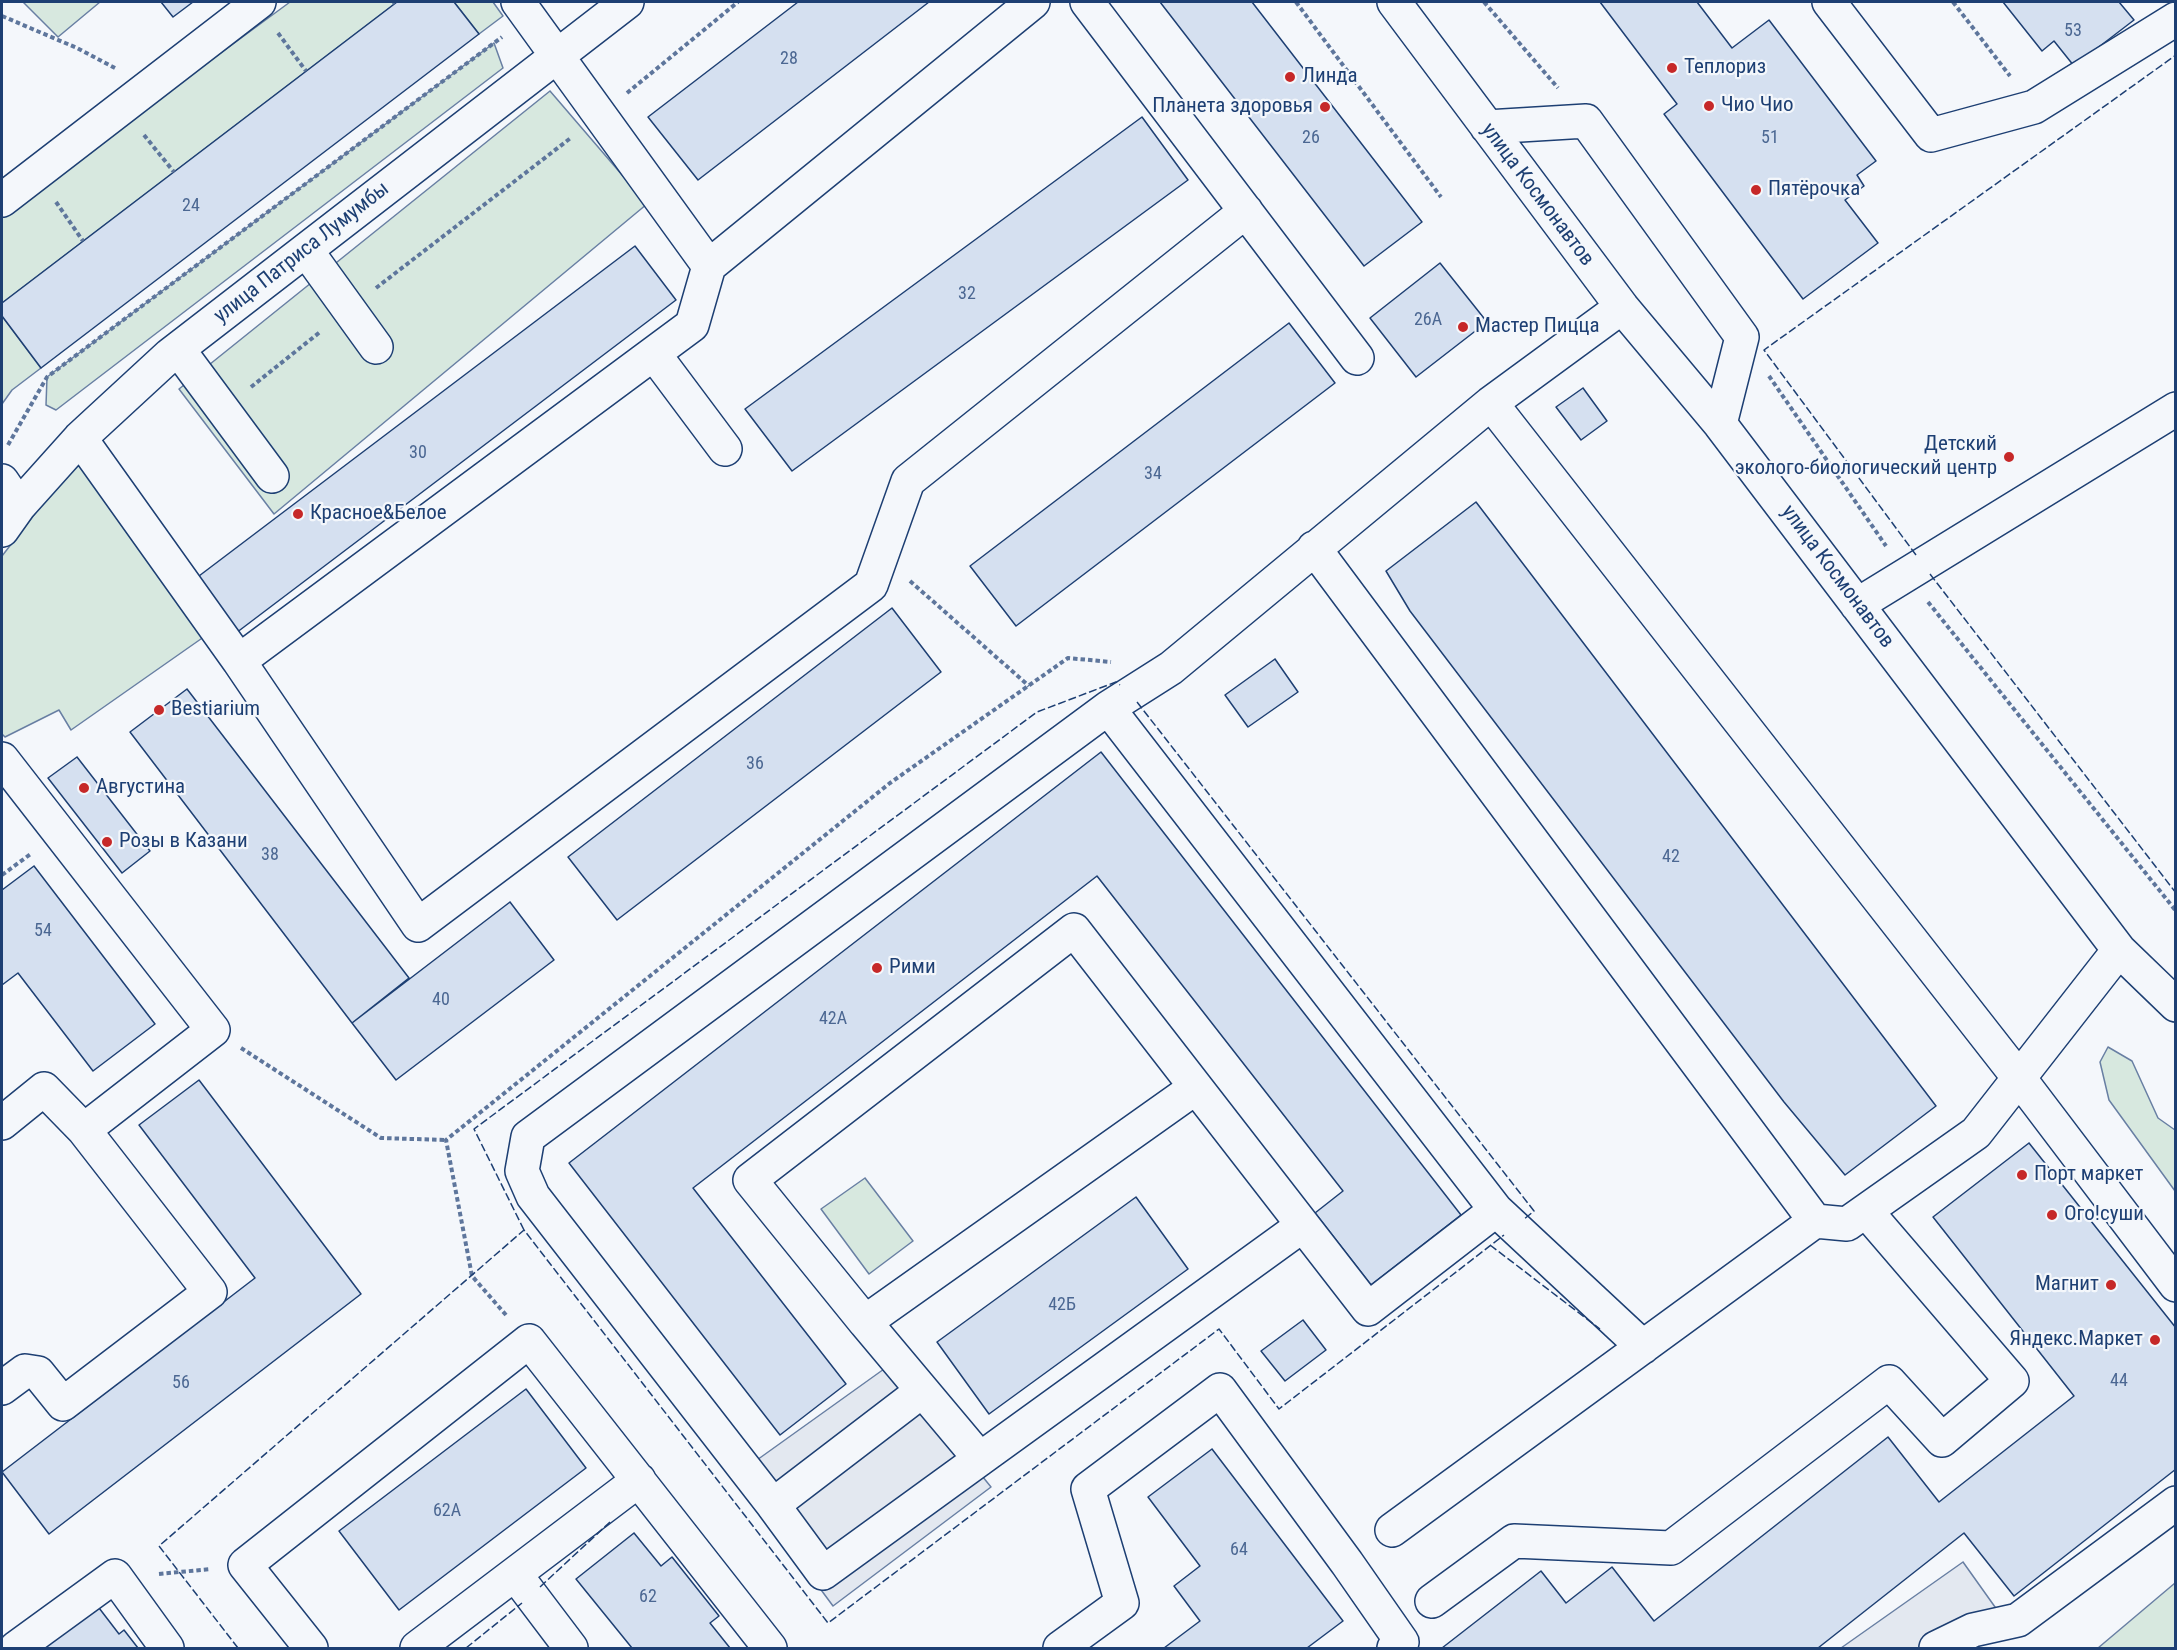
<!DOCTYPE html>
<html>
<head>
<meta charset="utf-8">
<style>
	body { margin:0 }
	#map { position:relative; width:2177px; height:1650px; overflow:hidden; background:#f4f7fb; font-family:"Roboto Condensed",sans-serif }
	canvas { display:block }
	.frame { position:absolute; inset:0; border:3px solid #1d3f73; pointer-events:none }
</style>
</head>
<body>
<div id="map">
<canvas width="2177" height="1650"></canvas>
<div class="frame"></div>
</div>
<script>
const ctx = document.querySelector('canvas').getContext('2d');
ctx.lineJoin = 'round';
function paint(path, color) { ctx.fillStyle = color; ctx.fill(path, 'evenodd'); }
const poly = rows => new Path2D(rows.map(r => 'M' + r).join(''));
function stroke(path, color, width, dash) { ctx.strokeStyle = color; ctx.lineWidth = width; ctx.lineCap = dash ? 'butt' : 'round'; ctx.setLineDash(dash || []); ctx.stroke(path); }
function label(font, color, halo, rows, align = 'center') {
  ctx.font = font + ' "Roboto Condensed",sans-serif'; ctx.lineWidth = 4.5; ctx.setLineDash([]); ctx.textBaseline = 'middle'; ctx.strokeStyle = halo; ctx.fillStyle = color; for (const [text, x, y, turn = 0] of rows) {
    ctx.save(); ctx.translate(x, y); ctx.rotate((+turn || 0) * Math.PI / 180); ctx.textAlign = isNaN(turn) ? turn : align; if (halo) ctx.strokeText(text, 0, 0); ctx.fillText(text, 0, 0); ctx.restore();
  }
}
const green = poly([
	[23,2,100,2,58,37,23,2],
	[290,2,397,2,2,303,2,214,290,2],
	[454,2,493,2,503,16,479,34,454,2],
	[494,43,503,68,56,410,46,405,47,377,494,43],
	[550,91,647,204,274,514,179,389,550,91],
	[2,316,41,368,12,390,2,404,2,316],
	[78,458,208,634,71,730,59,710,5,737,2,734,2,556,78,458],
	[2108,1047,2132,1061,2158,1118,2175,1130,2175,1191,2109,1100,2100,1062,2108,1047],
	[865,1178,913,1241,869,1274,821,1209,865,1178],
	[2175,1583,2175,1648,2098,1648,2175,1583]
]);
const parking = poly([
	[891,1364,991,1487,833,1606,736,1475,891,1364],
	[1963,1562,2000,1614,1957,1648,1841,1648,1963,1562]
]);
const building = poly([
	[161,2,193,2,173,17,161,2],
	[397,2,454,2,479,34,41,368,2,316,2,303,397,2],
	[798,2,929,2,698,180,648,117,798,2],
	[1160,2,1252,2,1422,222,1364,266,1160,2],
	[1600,2,1697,2,1732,48,1769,20,1876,161,1857,175,1864,186,1845,200,1878,243,1803,299,1664,114,1677,104,1600,2],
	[2003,2,2119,2,2134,20,2074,66,2054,41,2042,51,2003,2],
	[1142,117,1188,180,792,471,745,409,1142,117],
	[635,246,676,300,236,633,195,579,635,246],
	[1440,263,1487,322,1416,377,1370,318,1440,263],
	[1289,323,1335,383,1016,626,970,566,1289,323],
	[1583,388,1607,421,1581,440,1556,407,1583,388],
	[1476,502,1936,1106,1845,1175,1784,1102,1410,611,1386,571,1476,502],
	[892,608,941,672,617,920,568,857,892,608],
	[1275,659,1298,692,1248,727,1225,695,1275,659],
	[187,689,409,978,352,1023,130,732,187,689],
	[1101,752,1461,1215,1371,1285,1315,1213,1343,1191,1097,876,693,1188,846,1384,780,1435,569,1163,1101,752],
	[77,757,150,851,122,873,48,778,77,757],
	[34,866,155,1024,93,1071,18,973,2,985,2,890,34,866],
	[510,902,554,960,396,1080,352,1023,510,902],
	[199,1080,361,1294,49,1534,2,1472,255,1278,139,1125,199,1080],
	[2029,1143,2176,1328,2176,1469,2014,1596,1964,1533,1818,1648,1442,1648,1541,1571,1566,1603,1612,1567,1654,1621,1888,1437,1939,1502,2074,1396,1933,1217,2029,1143],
	[1136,1197,1188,1269,989,1414,937,1342,1136,1197],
	[1303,1320,1326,1350,1285,1381,1261,1351,1303,1320],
	[526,1389,586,1468,399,1610,339,1531,526,1389],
	[1212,1449,1343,1621,1307,1648,1164,1648,1200,1621,1174,1586,1200,1566,1148,1497,1212,1449],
	[634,1533,661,1566,672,1557,719,1616,710,1623,730,1648,632,1648,576,1579,634,1533],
	[96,1604,119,1634,124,1630,138,1648,37,1648,96,1604]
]);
const path = poly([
	[393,2,395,3],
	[1296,2,1441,197],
	[1484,2,1558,88],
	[1953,2,2010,76],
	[2,16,77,48,115,68],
	[278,33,306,71],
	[627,93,738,2],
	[144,135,174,172],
	[56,202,83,241],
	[376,288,572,137],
	[1769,376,1886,546],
	[251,387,320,332],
	[8,445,47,377,502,37],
	[910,581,1029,686],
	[1928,602,2176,911],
	[2,875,32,853],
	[241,1048,381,1138,446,1140],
	[506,1315,472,1276,446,1140,890,783,1068,658,1111,662],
	[159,1574,211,1569]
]);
const minor = poly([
	[518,2,709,266],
	[1087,2,1357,358],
	[1394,2,1622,307,1720,424,2119,950,2176,1005],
	[1829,2,1931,135,2034,107,2176,19],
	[1487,127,1586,121,1742,337,1720,424],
	[2,200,259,2],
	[306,250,376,347],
	[178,349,272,476],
	[654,354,725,449],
	[1491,403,2019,1078,2176,1285],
	[80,438,239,661,418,925,871,585,908,481,1246,211],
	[2,481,19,506],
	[2,530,19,506,80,438,170,355,627,2],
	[1314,548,1815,1221],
	[1857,605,2176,409],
	[239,661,692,325,709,266,1033,2],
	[1108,708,1171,668,1491,403,1622,307],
	[2,759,213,1030,84,1130],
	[1195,1088,865,1322,750,1180,1074,930,1368,1309,1496,1210,1643,1347],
	[2,1123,44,1089,84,1130,210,1292,63,1404,38,1373,25,1371,2,1388],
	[865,1322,980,1459,1302,1226],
	[922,1391,773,1505,533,1196,522,1171,528,1137,1108,708,1496,1210],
	[773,1505,823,1573,980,1459],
	[1392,1530,1815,1221,1847,1224,1976,1133,2119,950],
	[515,1574,571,1648],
	[1432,1601,1514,1541,1671,1548,1889,1382,1942,1440,2012,1381,1866,1211],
	[16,1648,115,1576,167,1648],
	[311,1648,245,1565,529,1341,770,1648],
	[417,1648,639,1480],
	[1060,1648,1122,1603,1088,1489,1220,1390,1347,1563,1402,1642,1394,1648],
	[1936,1648,1973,1630,2018,1620,2176,1503]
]);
const fence = poly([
	[1916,555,1764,350,2176,55],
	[1930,574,2176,893],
	[1137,702,1534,1211,1523,1220],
	[524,1230,474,1129,1037,712,1116,682,1120,685],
	[1490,1245,1600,1329],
	[540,1587,610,1522],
	[238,1648,159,1546,524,1230,828,1623,1219,1329,1279,1409,1504,1235],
	[466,1648,522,1603]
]);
const markers = [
	[1672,68,6,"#c62828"],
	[1290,77,6,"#c62828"],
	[1709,106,6,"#c62828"],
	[1325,107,6,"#c62828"],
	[1756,190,6,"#c62828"],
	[1463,327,6,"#c62828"],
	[2009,457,6,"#c62828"],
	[298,514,6,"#c62828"],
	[159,710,6,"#c62828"],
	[84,788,6,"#c62828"],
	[107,842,6,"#c62828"],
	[877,968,6,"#c62828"],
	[2022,1175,6,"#c62828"],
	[2052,1215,6,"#c62828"],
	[2111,1285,6,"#c62828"],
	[2155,1340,6,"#c62828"]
];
const numberNames = [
	["53",2073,31],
	["28",789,59],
	["26",1311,138],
	["51",1770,138],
	["24",191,206],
	["32",967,294],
	["26А",1428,320],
	["30",418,453],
	["34",1153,474],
	["36",755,764],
	["38",270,855],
	["42",1671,857],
	["54",43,931],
	["40",441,1000],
	["42А",833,1019],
	["42Б",1062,1305],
	["44",2119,1381],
	["56",181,1383],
	["62А",447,1511],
	["64",1239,1550],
	["62",648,1597]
];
const poiNames = [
	["Теплориз",1684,68],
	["Линда",1302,77],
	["Чио Чио",1721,106],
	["Планета здоровья",1313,107,"right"],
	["Пятёрочка",1768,190],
	["Мастер Пицца",1475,327],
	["Детский",1997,445,"right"],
	["эколого-биологический центр",1997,469,"right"],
	["Красное&Белое",310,514],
	["Bestiarium",171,710],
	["Августина",96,788],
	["Розы в Казани",119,842],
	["Рими",889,968],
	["Порт маркет",2034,1175],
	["Ого!суши",2064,1215],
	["Магнит",2099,1285,"right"],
	["Яндекс.Маркет",2143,1340,"right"]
];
const streetNames = [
	["улица Космонавтов",1537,195,53],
	["улица Патриса Лумумбы",302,253,-38],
	["улица Космонавтов",1837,577,53]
];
paint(green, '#d7e8df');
stroke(green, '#687fa3', 1.5);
paint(parking, '#e3e8f0');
stroke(parking, '#687fa3', 1.5);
paint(building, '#d5e0f0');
stroke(building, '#1d3f73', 1.5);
stroke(minor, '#1d3f73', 36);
stroke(path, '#5e769c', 4, [4.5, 3]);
stroke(minor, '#f4f7fb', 33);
stroke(fence, '#1d3f73', 1.5, [8, 3]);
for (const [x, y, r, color] of markers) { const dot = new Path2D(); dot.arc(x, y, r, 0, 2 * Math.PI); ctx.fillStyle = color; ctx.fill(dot); stroke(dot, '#f4f7fb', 2); }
label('18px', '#4b6792', null, numberNames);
label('21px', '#1d3f73', '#f4f7fb', poiNames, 'left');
label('21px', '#1d3f73', '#f4f7fb', streetNames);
</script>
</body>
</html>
